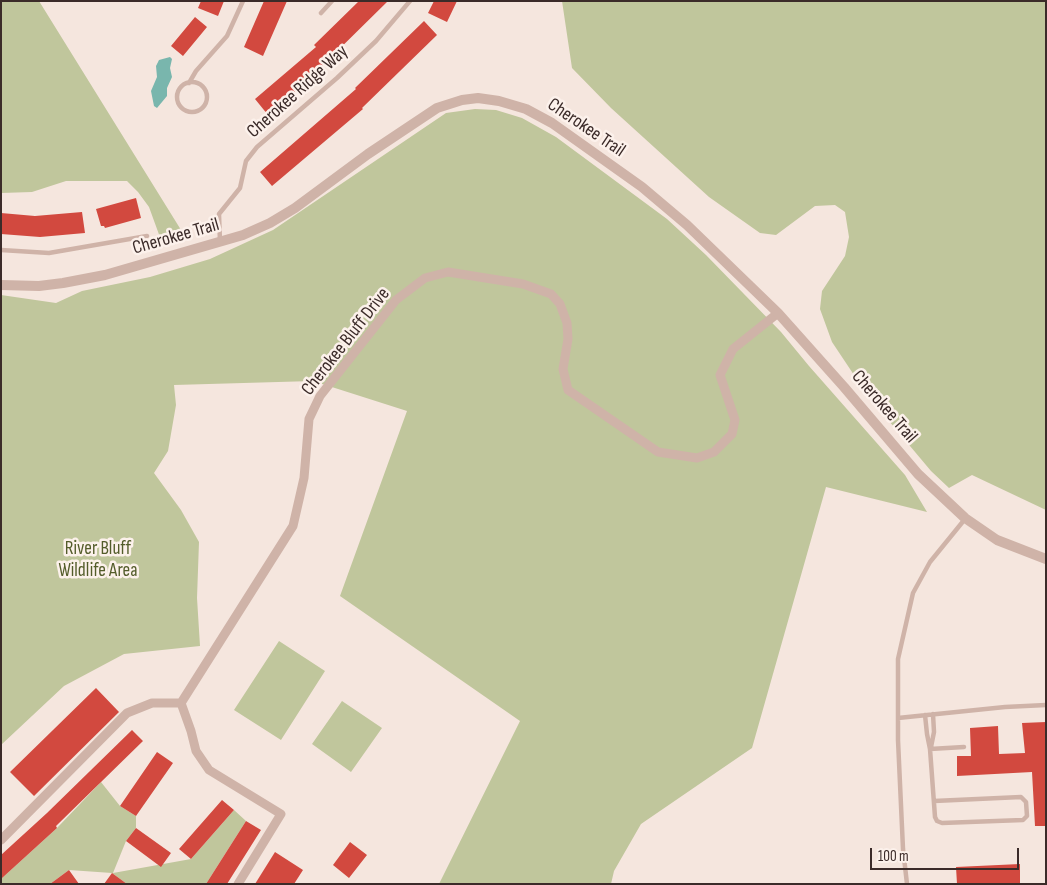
<!DOCTYPE html>
<html>
<head>
<meta charset="utf-8">
<style>
	body { margin:0 }
	#map { position:relative; width:1047px; height:885px; overflow:hidden; background:#f5e6de; font-family:"Sofia Sans Condensed",sans-serif }
	canvas { display:block }
	.frame { position:absolute; inset:0; border:2px solid #3b2b29; pointer-events:none }
	.scale { position:absolute; left:870px; top:848px; width:149px; height:22px; box-sizing:border-box; border:2px solid #3b2b29; border-top:0; padding-left:6px; font-size:15px; line-height:18px; white-space:nowrap; color:#3b2b29; -webkit-text-stroke:4px #fcf1eb; paint-order:stroke }
</style>
</head>
<body>
<div id="map">
<canvas width="1047" height="885"></canvas>
<div class="frame"></div>
<div class="scale">100 m</div>
</div>
<script>
const ctx = document.querySelector('canvas').getContext('2d');
ctx.lineJoin = 'round';
function paint(path, color) { ctx.fillStyle = color; ctx.fill(path, 'evenodd'); }
const poly = rows => new Path2D(rows.map(r => 'M' + r).join(''));
function stroke(path, color, width, dash) { ctx.strokeStyle = color; ctx.lineWidth = width; ctx.lineCap = dash ? 'butt' : 'round'; ctx.setLineDash(dash || []); ctx.stroke(path); }
function label(font, color, halo, rows, align = 'center') {
  ctx.font = font + ' "Sofia Sans Condensed",sans-serif'; ctx.lineWidth = 5; ctx.setLineDash([]); ctx.textBaseline = 'middle'; ctx.strokeStyle = halo; ctx.fillStyle = color; for (const [text, x, y, turn = 0] of rows) {
    ctx.save(); ctx.translate(x, y); ctx.rotate((+turn || 0) * Math.PI / 180); ctx.textAlign = isNaN(turn) ? turn : align; if (halo) ctx.strokeText(text, 0, 0); ctx.fillText(text, 0, 0); ctx.restore();
  }
}
const green = poly([
	[1,1,39,1,186,238,168,246,161,240,149,207,138,192,127,181,66,181,32,192,1,193],
	[562,1,1046,1,1046,510,972,475,949,488,931,471,868,396,832,342,820,309,822,291,845,256,849,237,845,212,835,205,815,206,776,235,760,233,709,197,611,108,572,68],
	[475,109,496,110,522,118,556,137,667,219,706,255,781,332,809,366,905,475,927,512,826,487,752,748,641,824,614,871,611,884,439,884,520,721,340,596,407,411,313,381,174,385,176,405,168,451,154,473,181,510,199,542,197,598,200,646,124,654,64,686,1,745,1,295,56,303,82,291,150,277,210,259,273,230,446,113],
	[279,641,325,671,281,740,234,710],
	[342,701,382,728,351,772,312,744],
	[101,782,120,806,136,816,136,828,126,841,113,873,191,859,234,810,246,821,206,884,127,884,112,873,69,870,50,884,1,884,1,879,57,828]
]);
const water = poly([
	[170,57,172,59,170,68,172,77,167,88,167,96,157,108,154,106,151,91,157,77,156,66,159,60]
]);
const building = poly([
	[201,1,224,1,218,16,198,8],
	[264,1,287,1,263,56,244,47],
	[359,1,388,1,321,67,323,68,268,115,255,99,316,47,314,45],
	[434,1,457,1,447,22,428,13],
	[195,17,207,27,183,56,171,46],
	[424,21,437,35,362,108,363,109,272,186,260,172,356,89,355,88],
	[136,198,141,218,105,228,104,226,101,226,96,209],
	[82,212,85,233,40,237,1,234,1,213,35,216],
	[96,688,119,712,34,796,10,772],
	[1046,722,1046,826,1035,826,1032,772,957,776,957,756,971,756,970,728,998,726,999,754,1025,753,1022,723],
	[132,730,143,741,56,826,57,828,1,879,1,855,47,813],
	[157,752,173,763,136,816,120,806],
	[222,800,234,810,191,859,179,849],
	[246,821,261,830,227,884,206,884],
	[136,828,171,853,161,867,126,841],
	[350,842,367,855,349,878,333,865],
	[275,852,303,870,294,884,255,884],
	[1020,864,1020,884,957,884,956,867],
	[69,870,79,884,50,884],
	[112,873,127,884,104,884]
]);
const service = poly([
	[321,13,332,1],
	'177 97a15 15 0 1 1 30 0a15 15 0 1 1-30 0Z',
	[189,83,196,71,227,36,243,1],
	[220,242,219,214,240,188,246,161,257,147,337,78,376,41,410,1],
	[1,250,49,253,147,236],
	[925,715,927,734,930,749,935,817,937,821,942,823,1023,820,1027,816,1026,802,1021,797,934,801],
	[898,718,1005,707,1046,705],
	[931,747,934,732,933,714],
	[930,749,964,747],
	[907,884,903,849,898,740,898,659,913,593,930,562,965,519]
]);
const minor = poly([
	[181,703,293,526,304,478,309,419,320,396,396,300,425,278,448,272,523,284,551,294,560,304,567,323,568,339,563,369,568,390,658,452,697,458,714,452,732,434,735,420,720,375,733,349,778,313],
	[181,703,191,731,196,751,209,770,281,814,238,884],
	[1,840,127,713,152,703,181,703]
]);
const tertiary = poly([
	[1,285,39,286,63,283,105,275,243,235,270,223,295,208,368,154,437,108,462,100,478,98,499,101,526,109,552,123,642,187,687,225,778,313,844,387,918,474,965,518,997,540,1046,559]
]);
const streetNames = [
	["Cherokee Ridge Way",298,92,-42],
	["Cherokee Trail",586,128,34],
	["Cherokee Trail",176,237,-16],
	["Cherokee Bluff Drive",346,342,-52],
	["Cherokee Trail",884,407,49]
];
const parkNames = [
	["River Bluff",98,549],
	["Wildlife Area",98,571]
];
paint(green, '#c0c69c');
paint(water, '#79b6ad');
paint(building, '#d2493f');
stroke(service, '#cfb3a8', 4.5);
stroke(minor, '#cfb3a8', 9);
stroke(tertiary, '#cfb3a8', 10);
label('19px', '#3b2b29', '#fcf1eb', streetNames);
label('19px', '#535c2a', '#fcf1eb', parkNames);
</script>
</body>
</html>
